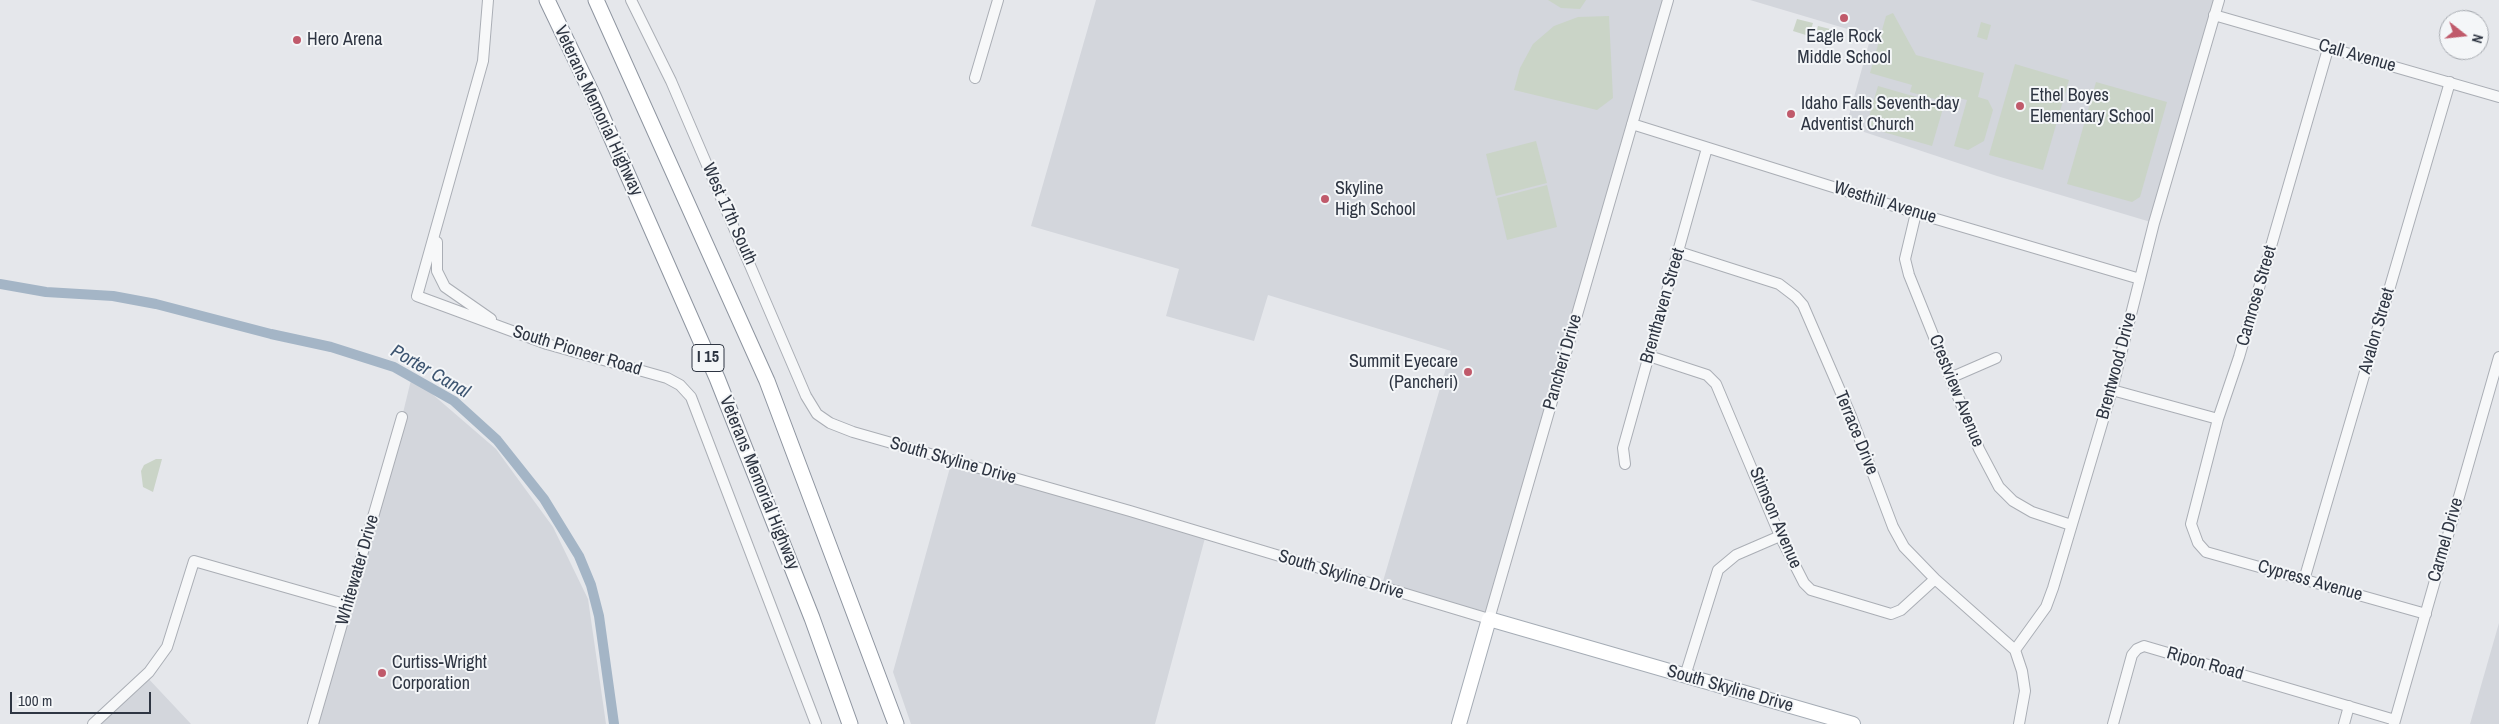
<!DOCTYPE html>
<html>
<head>
<meta charset="utf-8">
<style>
	body { margin:0 }
	#map { position:relative; width:2499px; height:724px; overflow:hidden; background:#e5e7eb; font-family:"Archivo Narrow",sans-serif }
	canvas { display:block }
	.north { position:absolute; left:2439px; top:10px; width:50px; height:50px; box-sizing:border-box; background:#f4f6f8; border:1px solid #a5a9af; border-radius:50%; rotate:106deg; font-size:14px; font-weight:700; line-height:20px; text-align:center; color:#2e3542 }
	.north::after { content:''; display:block; margin:auto; width:18px; height:22px; background:#c05a6b; clip-path:polygon(50% 0,100% 100%,50% 72%,0 100%) }
	.scale { position:absolute; left:10px; top:692px; width:141px; height:22px; box-sizing:border-box; border:2px solid #2e3542; border-top:0; padding-left:6px; font-size:15px; line-height:18px; white-space:nowrap; color:#2e3542; -webkit-text-stroke:4px #f4f6f8; paint-order:stroke }
</style>
</head>
<body>
<div id="map">
<canvas width="2499" height="724"></canvas>
<div class="north">N</div>
<div class="scale">100 m</div>
</div>
<script>
const ctx = document.querySelector('canvas').getContext('2d');
ctx.lineJoin = 'round';
function paint(path, color) { ctx.fillStyle = color; ctx.fill(path, 'evenodd'); }
const poly = rows => new Path2D(rows.map(r => 'M' + r).join(''));
function stroke(path, color, width, dash) { ctx.strokeStyle = color; ctx.lineWidth = width; ctx.lineCap = dash ? 'butt' : 'round'; ctx.setLineDash(dash || []); ctx.stroke(path); }
function label(font, color, halo, rows, align = 'center') {
  ctx.font = font + ' "Archivo Narrow",sans-serif'; ctx.lineWidth = 4; ctx.setLineDash([]); ctx.textBaseline = 'middle'; ctx.strokeStyle = halo; ctx.fillStyle = color; for (const [text, x, y, turn = 0] of rows) {
    ctx.save(); ctx.translate(x, y); ctx.rotate((+turn || 0) * Math.PI / 180); ctx.textAlign = isNaN(turn) ? turn : align; if (halo) ctx.strokeText(text, 0, 0); ctx.fillText(text, 0, 0); ctx.restore();
  }
}
const built = poly([
	[1096,0,1668,0,1489,619,1381,588,1451,351,1268,295,1254,341,1166,316,1179,269,1031,226],
	[1750,0,2219,0,2154,223,1997,176,1846,126,1871,36],
	[411,380,431,393,496,449,553,527,588,599,606,724,313,724,402,417],
	[951,464,1205,538,1155,724,911,724,893,672],
	[2499,623,2499,724,2470,724],
	[145,675,191,724,93,724]
]);
const green = poly([
	[1548,0,1586,0,1580,9,1561,8],
	[1893,13,1916,55,1984,73,1978,97,1988,100,1993,110,1984,141,1968,150,1954,146,1967,100,1947,95,1945,102,1910,92,1912,85,1870,73,1886,16],
	[1609,16,1613,98,1597,110,1514,90,1520,68,1533,44,1554,26,1578,17],
	[1797,19,1813,23,1809,36,1793,31],
	[1981,22,1991,25,1987,40,1977,37],
	[1818,26,1834,30,1829,45,1814,40],
	[2015,64,2069,80,2043,170,1989,155],
	[2096,82,2167,102,2140,197,2132,202,2067,184],
	[1878,86,1944,105,1932,146,1866,127],
	[1536,141,1547,183,1496,196,1486,154],
	[1547,185,1557,227,1507,240,1497,198],
	[156,459,162,459,153,492,143,487,141,471,144,465]
]);
const canal = poly([
	[0,284,46,292,113,296,156,304,271,334,331,347,394,367,454,401,497,440,544,499,579,556,591,585,599,616,614,724]
]);
const minor = poly([
	[488,0,483,61,417,296,547,344,667,378,680,385,691,397,816,724],
	[631,0,671,81,806,396,817,414,830,423,853,432,1130,511,1489,619,1668,0],
	[2214,15,2499,97],
	[2328,49,2239,357,2218,419,2191,524,2198,543,2206,552,2426,614],
	[975,78,998,0],
	[1632,124,1916,213,2140,279],
	[1916,213,1905,259,1909,275,1979,449,1999,487,2013,501,2032,512,2071,525],
	[437,242,437,271,445,287,491,319],
	[1679,252,1779,284,1796,297,1803,305,1851,416,1893,527,1904,547,1935,579,2015,650],
	[1649,356,1707,375,1716,384,1780,536,1804,583,1811,590,1891,614,1901,610,1935,579],
	[1950,378,1996,358],
	[2112,390,2218,419],
	[1625,464,1623,448,1707,148],
	[2304,580,2450,82],
	[1685,676,1718,570,1736,555,1780,536],
	[93,724,149,672,167,647,194,561,348,605],
	[313,724,402,417],
	[2019,724,2025,691,2022,671,2015,650,2046,607,2053,588,2112,390,2154,223,2219,0],
	[2113,724,2132,655,2137,649,2144,646,2395,720],
	[2344,724,2349,706],
	[2394,724,2499,357]
]);
const major = poly([
	[1459,724,1489,619,1853,724]
]);
const highway = poly([
	[547,0,594,98,717,378,812,618,850,724],
	[596,0,767,381,896,724]
]);
const markers = [
	[1844,18,5,"#c05a6b"],
	[297,40,5,"#c05a6b"],
	[2020,106,5,"#c05a6b"],
	[1791,114,5,"#c05a6b"],
	[1325,199,5,"#c05a6b"],
	[1468,372,5,"#c05a6b"],
	[382,673,5,"#c05a6b"]
];
const shields = [
	[708,358,32]
];
const shieldNames = [
	["I 15",708,358]
];
const poiNames = [
	["Eagle Rock",1844,37,"center"],
	["Middle School",1844,58,"center"],
	["Hero Arena",307,40],
	["Ethel Boyes",2030,96],
	["Elementary School",2030,117],
	["Idaho Falls Seventh-day",1801,104],
	["Adventist Church",1801,125],
	["Skyline",1335,189],
	["High School",1335,210],
	["Summit Eyecare",1458,362,"right"],
	["(Pancheri)",1458,383,"right"],
	["Curtiss-Wright",392,663],
	["Corporation",392,684]
];
const streetNames = [
	["Call Avenue",2357,56,16],
	["Veterans Memorial Highway",598,111,65],
	["Westhill Avenue",1885,203,17],
	["West 17th South",729,214,66],
	["Camrose Street",2257,296,-74],
	["Brenthaven Street",1663,306,-74],
	["Avalon Street",2377,331,-74],
	["South Pioneer Road",577,351,17],
	["Pancheri Drive",1563,362,-74],
	["Brentwood Drive",2117,366,-75],
	["Crestview Avenue",1956,391,68],
	["Terrace Drive",1856,433,68],
	["South Skyline Drive",953,461,16],
	["Veterans Memorial Highway",759,483,68],
	["Stimson Avenue",1775,518,67],
	["Carmel Drive",2446,540,-74],
	["Whitewater Drive",358,570,-74],
	["South Skyline Drive",1341,575,17],
	["Cypress Avenue",2310,581,16],
	["Ripon Road",2205,664,16],
	["South Skyline Drive",1730,689,16]
];
const waterNames = [
	["Porter Canal",430,372,30]
];
paint(built, '#d3d6dc');
paint(green, '#cad4c7');
stroke(canal, '#a4b5c6', 10);
stroke(minor, '#aaaeb5', 12);
stroke(major, '#a5acb5', 16);
stroke(highway, '#8e95a0', 17);
stroke(minor, '#f7f8f9', 10);
stroke(major, '#fff', 14);
stroke(highway, '#fff', 15);
for (const [x, y, r, color] of markers) { const dot = new Path2D(); dot.arc(x, y, r, 0, 2 * Math.PI); ctx.fillStyle = color; ctx.fill(dot); stroke(dot, '#f4f6f8', 2); }
for (const [x, y, w] of shields) { const box = new Path2D(); box.roundRect(x - w / 2, y - 13.5, w, 27, 4); ctx.fillStyle = '#f4f6f8'; ctx.fill(box); stroke(box, '#2e3542', 1); }
label('bold 16px', '#2e3542', null, shieldNames);
label('18px', '#2e3542', '#f4f6f8', poiNames, 'left');
label('18px', '#2e3542', '#f4f6f8', streetNames);
label('italic 19px', '#3d5571', '#f4f6f8', waterNames);
</script>
</body>
</html>
